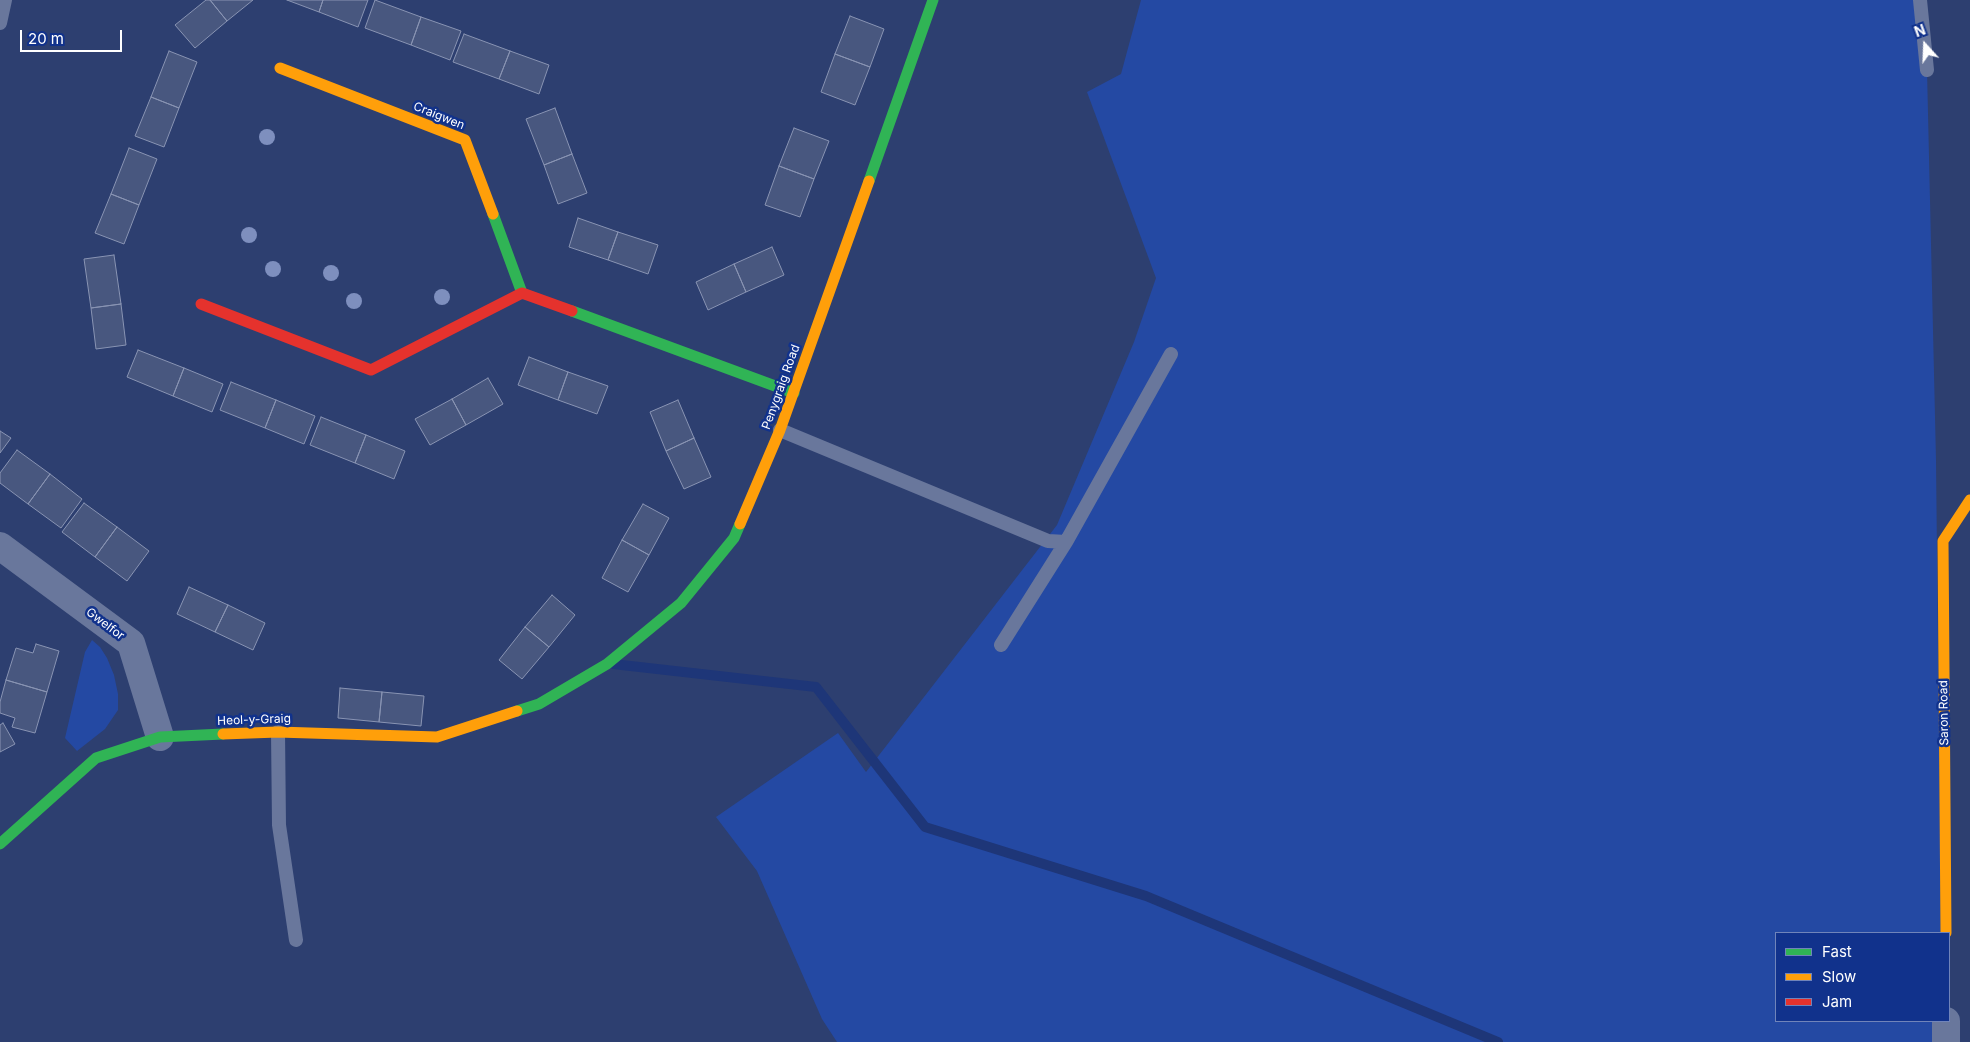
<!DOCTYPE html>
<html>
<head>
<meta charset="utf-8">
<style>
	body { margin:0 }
	#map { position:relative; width:1970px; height:1042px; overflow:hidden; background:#2d3f70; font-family:Inter,sans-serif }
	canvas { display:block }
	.legend { position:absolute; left:1775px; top:932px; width:175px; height:90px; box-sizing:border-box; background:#11328c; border:1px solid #7084ba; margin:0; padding:6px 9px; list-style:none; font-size:15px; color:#fff }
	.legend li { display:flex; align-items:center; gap:10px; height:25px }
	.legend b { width:25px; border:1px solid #7084ba }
	.north { position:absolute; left:1900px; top:20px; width:50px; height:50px; -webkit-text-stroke:4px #11328c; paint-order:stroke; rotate:340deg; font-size:14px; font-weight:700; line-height:20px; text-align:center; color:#fff }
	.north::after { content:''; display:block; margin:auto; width:18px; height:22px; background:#fff; clip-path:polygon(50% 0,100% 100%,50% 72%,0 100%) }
	.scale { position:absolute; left:20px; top:30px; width:102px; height:22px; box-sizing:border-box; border:2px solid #fff; border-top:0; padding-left:6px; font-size:15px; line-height:18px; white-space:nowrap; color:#fff; -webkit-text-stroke:4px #11328c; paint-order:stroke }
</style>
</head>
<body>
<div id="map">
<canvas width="1970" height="1042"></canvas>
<ul class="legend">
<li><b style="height:6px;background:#30b455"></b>Fast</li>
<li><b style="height:6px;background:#ff9f0a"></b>Slow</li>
<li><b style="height:6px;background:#e5322d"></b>Jam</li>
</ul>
<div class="north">N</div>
<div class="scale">20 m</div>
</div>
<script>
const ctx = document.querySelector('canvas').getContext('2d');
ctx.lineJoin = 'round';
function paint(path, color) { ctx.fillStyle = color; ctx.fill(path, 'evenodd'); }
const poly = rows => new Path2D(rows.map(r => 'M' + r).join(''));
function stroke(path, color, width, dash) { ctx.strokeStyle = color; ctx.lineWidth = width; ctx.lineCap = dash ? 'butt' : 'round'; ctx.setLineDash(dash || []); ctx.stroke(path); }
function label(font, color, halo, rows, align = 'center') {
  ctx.font = font + ' Inter,sans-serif'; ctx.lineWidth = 5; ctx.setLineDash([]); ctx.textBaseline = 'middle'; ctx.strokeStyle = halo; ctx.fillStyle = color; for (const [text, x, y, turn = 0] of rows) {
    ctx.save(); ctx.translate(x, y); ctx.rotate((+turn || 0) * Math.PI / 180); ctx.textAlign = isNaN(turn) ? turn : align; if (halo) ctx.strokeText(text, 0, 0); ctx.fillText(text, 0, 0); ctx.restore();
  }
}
const green = poly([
	[1141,0,1920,0,1927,70,1936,460,1941,933,1776,933,1776,1021,1942,1021,1942,1042,837,1042,822,1019,757,871,716,817,838,733,866,772,1057,525,1134,342,1156,278,1087,92,1121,74],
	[92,640,100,647,107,658,114,675,118,694,118,710,105,729,77,751,65,738,85,652]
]);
const stream = poly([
	[613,664,816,687,925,827,1146,896,1498,1042]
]);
const building = poly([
	[206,0,210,0,227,21,195,48,175,25,206,0],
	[210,0,253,0,227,21,210,0],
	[287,0,323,0,319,12,287,0],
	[323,0,368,0,358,27,319,12,323,0],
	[375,0,421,17,411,45,365,28,375,0],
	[850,16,884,29,870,67,835,54,850,16],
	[421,17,461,31,450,60,411,45,421,17],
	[464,34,510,51,499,79,453,62,464,34],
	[169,51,197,62,179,108,151,97,169,51],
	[510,51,549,65,539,94,499,79,510,51],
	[835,54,870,67,855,105,821,92,835,54],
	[151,97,179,108,164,147,135,136,151,97],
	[555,108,572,154,544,165,526,119,555,108],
	[794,128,829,141,814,179,779,166,794,128],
	[129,148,157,159,139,205,111,194,129,148],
	[572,154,587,193,558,204,544,165,572,154],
	[779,166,814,179,800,217,765,205,779,166],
	[111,194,139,205,124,244,95,233,111,194],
	[578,218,618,232,608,260,569,247,578,218],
	[618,232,658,245,648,274,608,260,618,232],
	[772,247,784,275,746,292,734,264,772,247],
	[114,255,121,304,91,308,84,259,114,255],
	[734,264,746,292,708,310,696,282,734,264],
	[121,304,126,345,96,349,91,308,121,304],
	[138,350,184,368,173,396,127,377,138,350],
	[529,357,568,372,558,400,518,385,529,357],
	[184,368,223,384,212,412,173,396,184,368],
	[568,372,608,386,597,414,558,400,568,372],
	[488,378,503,404,466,425,452,399,488,378],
	[231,382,276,400,265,428,220,410,231,382],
	[452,399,466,425,430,445,415,419,452,399],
	[276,400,315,416,304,444,265,428,276,400],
	[678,400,694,438,666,451,650,412,678,400],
	[321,417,366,435,355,463,310,445,321,417],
	[0,431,11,438,0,453,0,431],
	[366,435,405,451,394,479,355,463,366,435],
	[694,438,711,477,684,489,666,451,694,438],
	[17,450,50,474,28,504,0,483,0,473,17,450],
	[50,474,82,499,61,528,28,504,50,474],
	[84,503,117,527,95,557,62,532,84,503],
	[643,504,669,518,649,555,622,540,643,504],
	[117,527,149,551,127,581,95,557,117,527],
	[622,540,649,555,628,592,602,578,622,540],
	[189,587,228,605,215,632,177,614,189,587],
	[552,595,575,615,549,647,525,627,552,595],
	[228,605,265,623,253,650,215,632,228,605],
	[525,627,549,647,522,679,499,660,525,627],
	[36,644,59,651,47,692,6,680,16,648,33,653,36,644],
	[6,680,47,692,35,733,12,727,15,718,0,713,0,702,6,680],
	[340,688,382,692,379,722,338,718,340,688],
	[382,692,424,696,421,726,379,722,382,692],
	[3,723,15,744,0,752,0,725,3,723]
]);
const lane = poly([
	[1920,0,1927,70],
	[0,23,5,0],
	[780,430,1048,541,1066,542,1171,354],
	[1001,645,1066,542],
	[278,732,279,825,296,940]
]);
const street = poly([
	[0,546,131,643,160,737],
	[1946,1042,1946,1021]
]);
const fast = poly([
	[869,181,933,0],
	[493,214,522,293],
	[572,311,794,393],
	[517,711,539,704,607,664,681,603,734,538,740,524],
	[0,844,96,758,160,737,223,734]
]);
const slow = poly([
	[280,68,465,140,493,214],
	[740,524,780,430,869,181],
	[223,734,278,732,437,737,517,711],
	[1946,933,1943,541,1970,500]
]);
const jam = poly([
	[201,304,371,370,522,293,572,311]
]);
const trees = [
	[267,137],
	[249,235],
	[273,269],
	[331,273],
	[442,297],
	[354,301]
];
const streetNames = [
	["Craigwen",439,116,22],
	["Penygraig Road",781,387,-70],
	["Gwelfor",105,624,37],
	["Saron Road",1944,713,-91],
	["Heol-y-Graig",254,720,-2]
];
paint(green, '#2449a3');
stroke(stream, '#1e3678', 10);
paint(building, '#48577f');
stroke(building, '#8994b3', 1);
stroke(lane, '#69779c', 14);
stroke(street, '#69779c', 28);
stroke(fast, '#30b455', 11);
stroke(slow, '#ff9f0a', 11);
stroke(jam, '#e5322d', 11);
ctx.fillStyle = '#7e8fbe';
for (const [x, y] of trees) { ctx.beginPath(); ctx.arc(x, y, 8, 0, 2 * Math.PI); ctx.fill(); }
label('12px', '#fff', '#11328c', streetNames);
</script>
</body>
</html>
